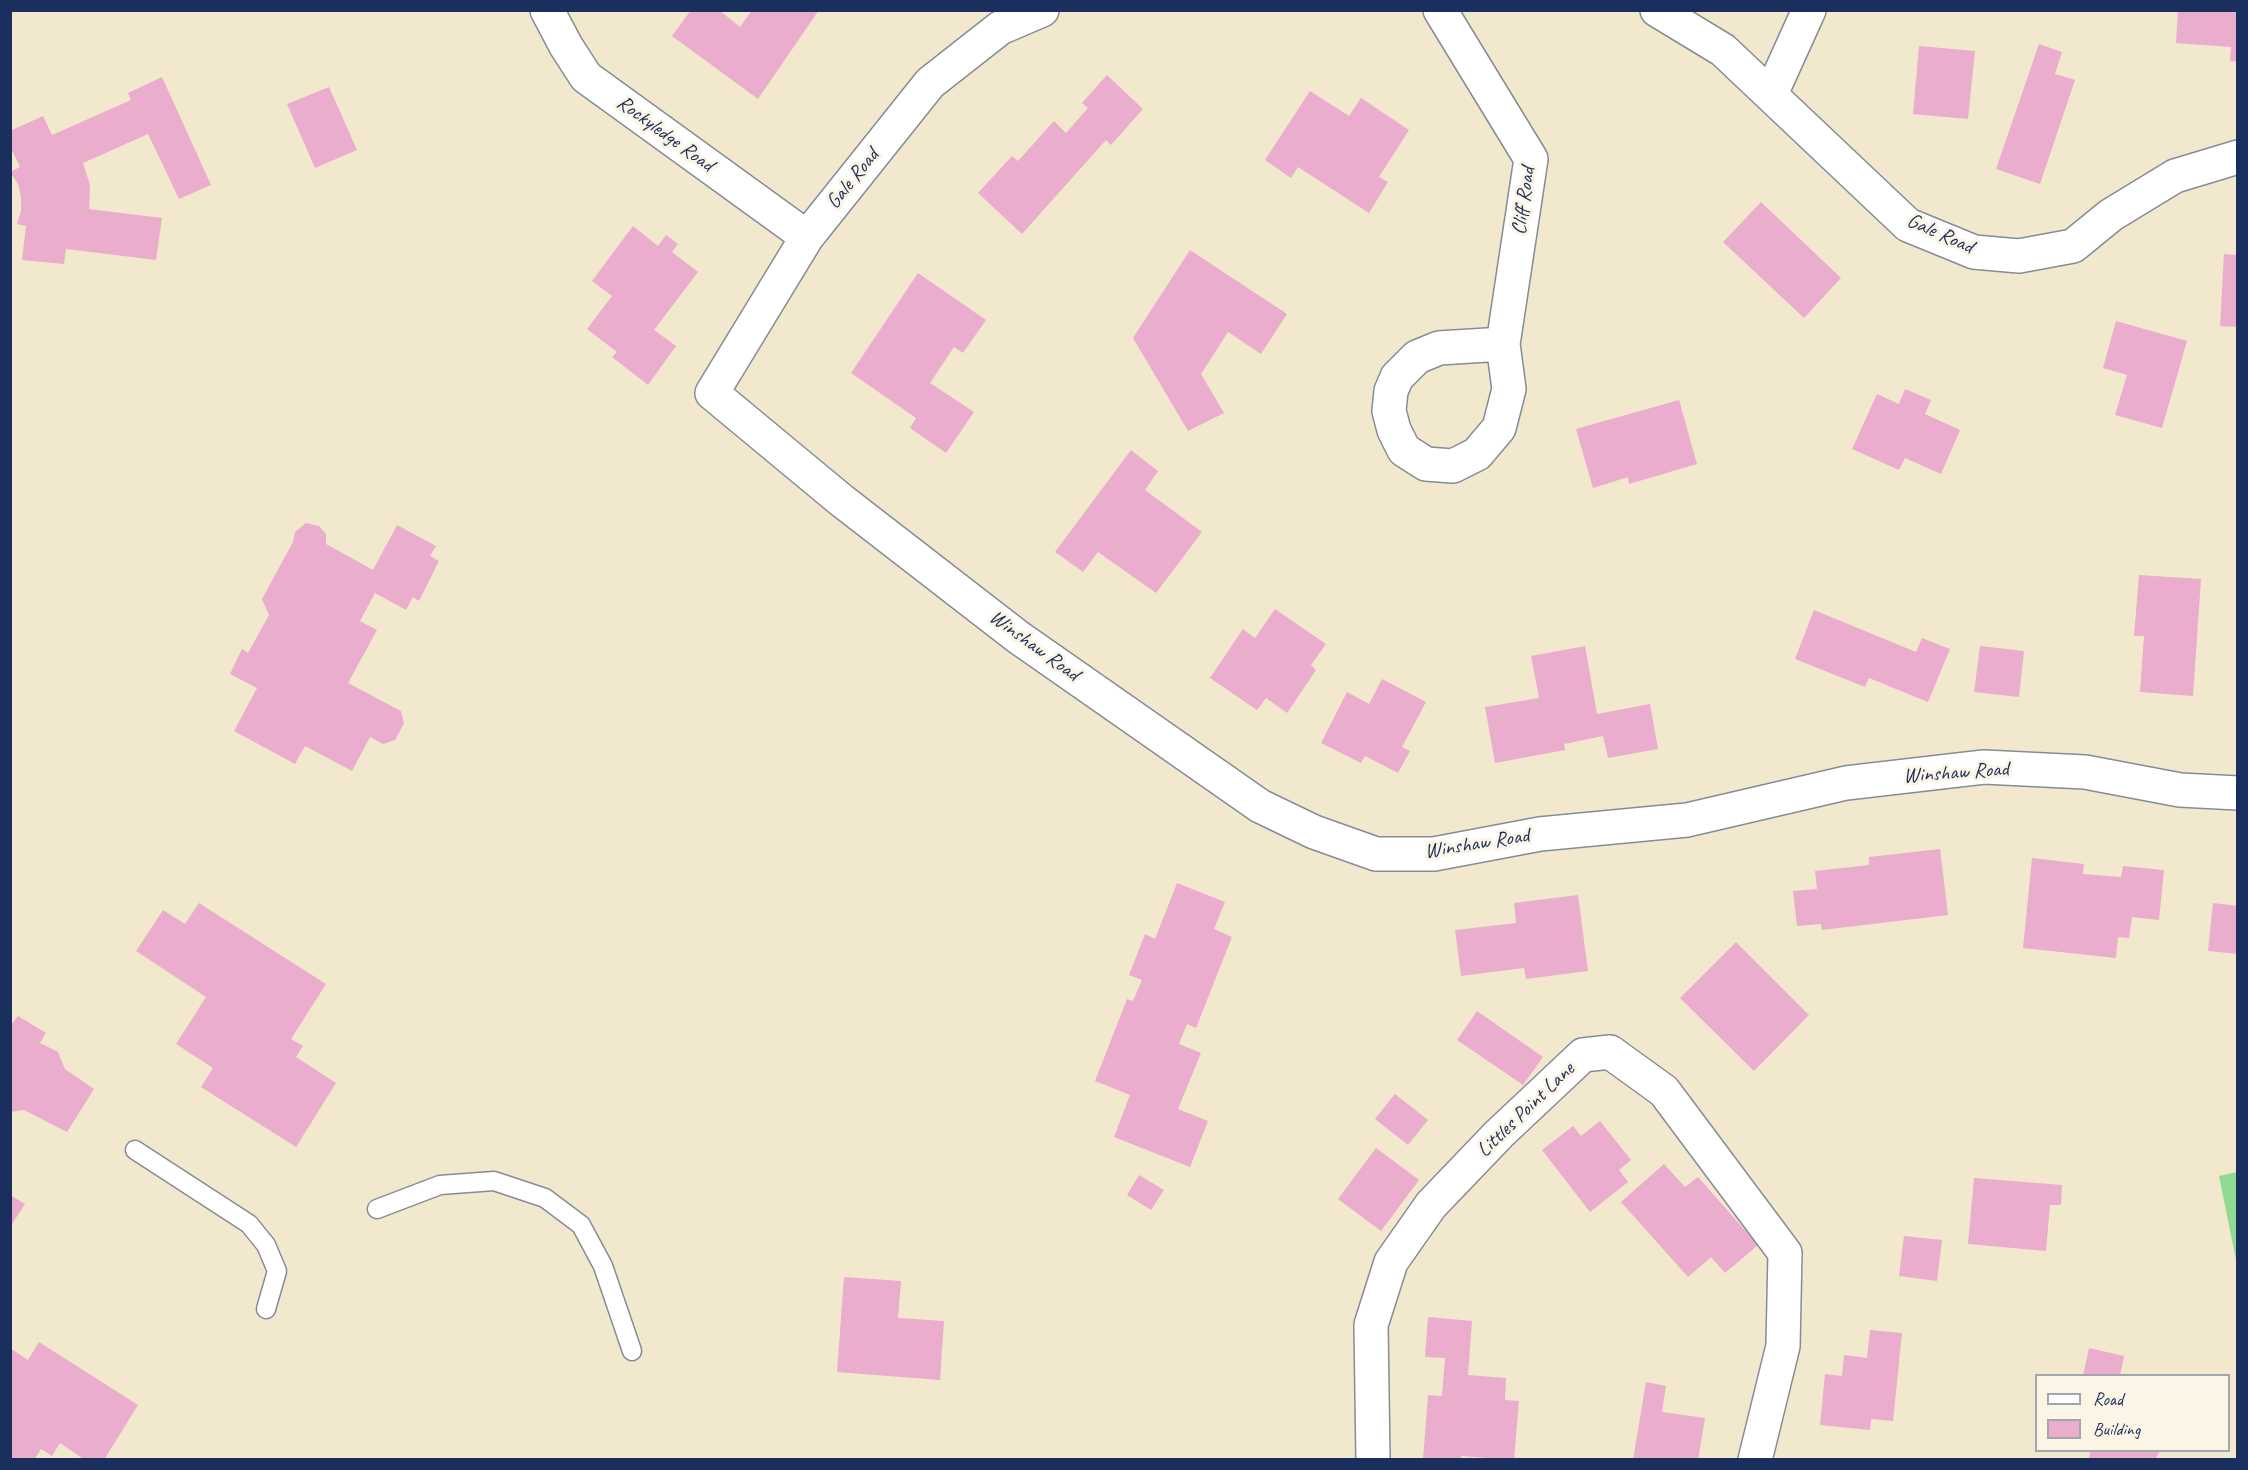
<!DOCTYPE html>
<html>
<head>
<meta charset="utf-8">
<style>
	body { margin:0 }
	#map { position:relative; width:2248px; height:1470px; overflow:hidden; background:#f2e8cd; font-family:Caveat,sans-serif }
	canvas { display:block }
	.frame { position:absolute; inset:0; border:12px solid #1b2f5e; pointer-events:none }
	.legend { position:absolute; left:2035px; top:1374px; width:195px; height:78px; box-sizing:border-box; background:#fcf5e5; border:2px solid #a2a6af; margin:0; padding:8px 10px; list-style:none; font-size:18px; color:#1b2f5e }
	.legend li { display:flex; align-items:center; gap:12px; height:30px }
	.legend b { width:30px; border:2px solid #a2a6af }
</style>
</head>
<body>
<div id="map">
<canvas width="2248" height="1470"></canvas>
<div class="frame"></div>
<ul class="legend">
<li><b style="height:8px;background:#fff"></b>Road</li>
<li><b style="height:16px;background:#eaadcd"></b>Building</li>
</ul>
</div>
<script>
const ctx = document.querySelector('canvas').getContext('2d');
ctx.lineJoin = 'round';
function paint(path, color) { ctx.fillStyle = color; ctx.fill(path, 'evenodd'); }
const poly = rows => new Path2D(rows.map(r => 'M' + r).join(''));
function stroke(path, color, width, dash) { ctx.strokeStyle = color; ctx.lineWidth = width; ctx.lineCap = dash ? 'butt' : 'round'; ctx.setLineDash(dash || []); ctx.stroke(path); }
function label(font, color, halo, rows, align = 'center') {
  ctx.font = font + ' Caveat,sans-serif'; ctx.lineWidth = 6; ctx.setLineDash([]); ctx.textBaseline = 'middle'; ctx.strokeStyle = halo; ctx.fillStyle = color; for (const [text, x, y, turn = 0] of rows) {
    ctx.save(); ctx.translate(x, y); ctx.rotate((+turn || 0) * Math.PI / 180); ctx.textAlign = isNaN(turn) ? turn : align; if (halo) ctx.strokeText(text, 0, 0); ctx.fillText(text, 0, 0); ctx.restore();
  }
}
const green = poly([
	[2237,1172,2238,1172,2237,1265,2219,1176]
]);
const building = poly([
	[691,10,719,10,740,27,752,10,819,10,758,99,672,36],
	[2178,10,2238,10,2238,62,2230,61,2231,47,2176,43],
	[2039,44,2062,52,2055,74,2075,80,2040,184,1996,169],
	[1919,46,1975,51,1968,119,1913,114],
	[1107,75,1143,109,1111,145,1106,140,1022,234,978,193,1012,156,1018,161,1054,121,1066,133,1088,108,1082,103],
	[162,77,211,185,179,199,148,134,83,163,90,185,89,209,162,218,156,260,66,249,64,264,22,260,26,226,17,224,21,211,21,197,18,184,10,172,20,167,10,146,10,131,43,116,52,135,131,100,128,93],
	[329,87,357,150,315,168,287,104],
	[1310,91,1349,116,1361,98,1409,130,1379,177,1388,182,1369,213,1298,167,1291,178,1265,160],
	[1761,202,1841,278,1804,318,1723,242],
	[633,226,658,246,666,235,678,244,672,252,698,272,654,330,676,346,648,385,612,357,617,352,587,329,612,296,592,281],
	[1190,250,1287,314,1261,354,1228,332,1201,374,1224,413,1188,431,1133,338],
	[2224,254,2238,255,2238,327,2220,326],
	[918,273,986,320,963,353,954,347,930,383,974,412,946,453,910,428,916,418,851,373],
	[2116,321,2187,341,2162,428,2115,415,2127,375,2103,368],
	[1905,389,1931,400,1925,414,1960,430,1941,474,1905,458,1899,470,1852,449,1877,394,1899,404],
	[1679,400,1697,464,1629,484,1628,477,1593,488,1576,429],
	[1131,450,1158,471,1145,490,1202,532,1156,593,1098,552,1083,572,1055,552],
	[306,523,319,526,326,534,326,544,373,570,397,525,436,546,430,556,439,561,419,601,413,597,406,610,375,593,360,621,377,630,348,683,401,711,404,723,395,740,383,744,370,737,352,771,305,746,295,764,234,731,257,688,230,674,242,649,248,653,269,615,262,599,293,542,295,532],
	[2139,575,2201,579,2193,696,2140,692,2144,636,2134,636],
	[1275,609,1326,644,1311,665,1316,670,1287,713,1266,698,1257,710,1210,678,1243,629,1255,638],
	[1814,610,1916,652,1922,638,1950,649,1928,702,1869,678,1865,687,1795,659],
	[1585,646,1597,714,1650,704,1658,749,1608,758,1603,736,1564,744,1565,750,1495,763,1485,707,1539,698,1531,656],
	[1980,646,2024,651,2019,697,1974,692],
	[1382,679,1426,702,1402,747,1410,751,1398,773,1365,756,1361,763,1321,743,1347,692,1369,704],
	[1940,849,1948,915,1822,930,1821,924,1797,926,1793,891,1817,889,1815,871,1869,865,1869,857],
	[2032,858,2084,864,2083,874,2121,877,2123,866,2164,870,2159,920,2132,917,2129,938,2118,937,2116,958,2023,948],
	[1177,883,1225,902,1214,929,1232,937,1196,1028,1187,1024,1179,1044,1201,1053,1178,1109,1208,1121,1190,1167,1114,1137,1130,1095,1095,1081,1127,999,1133,1001,1142,980,1129,975,1145,934,1155,939],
	[1578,895,1588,971,1526,979,1524,968,1461,976,1455,930,1516,923,1514,903],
	[199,903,326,984,291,1039,303,1046,296,1057,336,1083,296,1147,201,1087,213,1068,176,1044,206,997,136,951,163,910,185,924],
	[2213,903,2238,906,2238,954,2208,951],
	[1736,942,1809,1015,1754,1071,1680,998],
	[1477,1011,1543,1057,1523,1085,1457,1040],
	[18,1016,46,1033,40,1043,58,1052,65,1069,94,1089,67,1132,24,1110,10,1112,10,1026],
	[1395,1094,1428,1120,1408,1145,1375,1119],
	[1600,1121,1631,1160,1619,1170,1628,1182,1590,1212,1542,1150,1573,1126,1581,1136],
	[1376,1148,1419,1180,1381,1231,1338,1199],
	[1664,1164,1685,1187,1698,1177,1758,1245,1725,1273,1711,1257,1688,1277,1621,1202],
	[1139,1175,1164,1190,1151,1210,1127,1195],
	[1974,1178,2062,1185,2061,1205,2050,1205,2046,1251,1968,1244],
	[10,1195,25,1204,10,1227],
	[1904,1236,1942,1240,1937,1281,1899,1276],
	[844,1277,901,1281,898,1318,944,1321,940,1380,837,1372],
	[1428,1317,1472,1321,1468,1375,1506,1378,1505,1400,1519,1401,1514,1460,1461,1456,1461,1460,1423,1460,1428,1395,1442,1396,1445,1358,1425,1357],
	[1870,1330,1902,1333,1893,1421,1871,1419,1870,1430,1820,1425,1825,1374,1842,1376,1844,1355,1867,1358],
	[39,1342,138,1405,104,1460,85,1460,60,1443,52,1456,41,1449,34,1460,10,1460,10,1348,28,1360],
	[2089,1348,2124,1356,2120,1376,2083,1376],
	[1646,1382,1666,1386,1662,1412,1705,1418,1698,1460,1633,1460],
	[2090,1450,2160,1450,2155,1460,2089,1460]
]);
const lane = poly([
	[135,1150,249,1224,266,1245,277,1271,266,1309],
	[377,1209,440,1185,494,1181,545,1198,581,1225,603,1266,632,1351]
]);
const street = poly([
	[547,10,566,46,586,77,807,237],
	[1042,10,1000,28,930,83,807,237,712,393,841,500,1018,637,1260,806,1314,832,1376,854,1434,854,1540,834,1687,820,1846,783,1984,767,2085,772,2180,790,2238,793],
	[1440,10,1531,159,1503,344,1509,389,1499,428,1477,454,1453,466,1426,464,1404,450,1394,430,1389,411,1391,391,1397,377,1417,357,1439,348,1503,344],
	[1657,10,1723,50,1908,225,1974,252,2019,256,2073,246,2111,215,2175,176,2238,157],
	[1771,94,1809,10],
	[1373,1460,1371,1325,1391,1262,1431,1205,1499,1134,1583,1055,1610,1052,1664,1091,1785,1253,1783,1346,1755,1460]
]);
const streetNames = [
	["Rockyledge Road",665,134,36],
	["Gale Road",853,179,-51],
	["Cliff Road",1524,201,-82],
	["Gale Road",1940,234,24],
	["Winshaw Road",1034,646,36],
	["Winshaw Road",1956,773,-4],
	["Winshaw Road",1477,844,-9],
	["Littles Point Lane",1526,1110,-44]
];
paint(green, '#91da94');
paint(building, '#eaadcd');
stroke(lane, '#868c96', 21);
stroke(street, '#868c96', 36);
stroke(lane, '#fff', 18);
stroke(street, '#fff', 33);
label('21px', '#1b2f5e', '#fcf5e5', streetNames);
</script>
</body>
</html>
